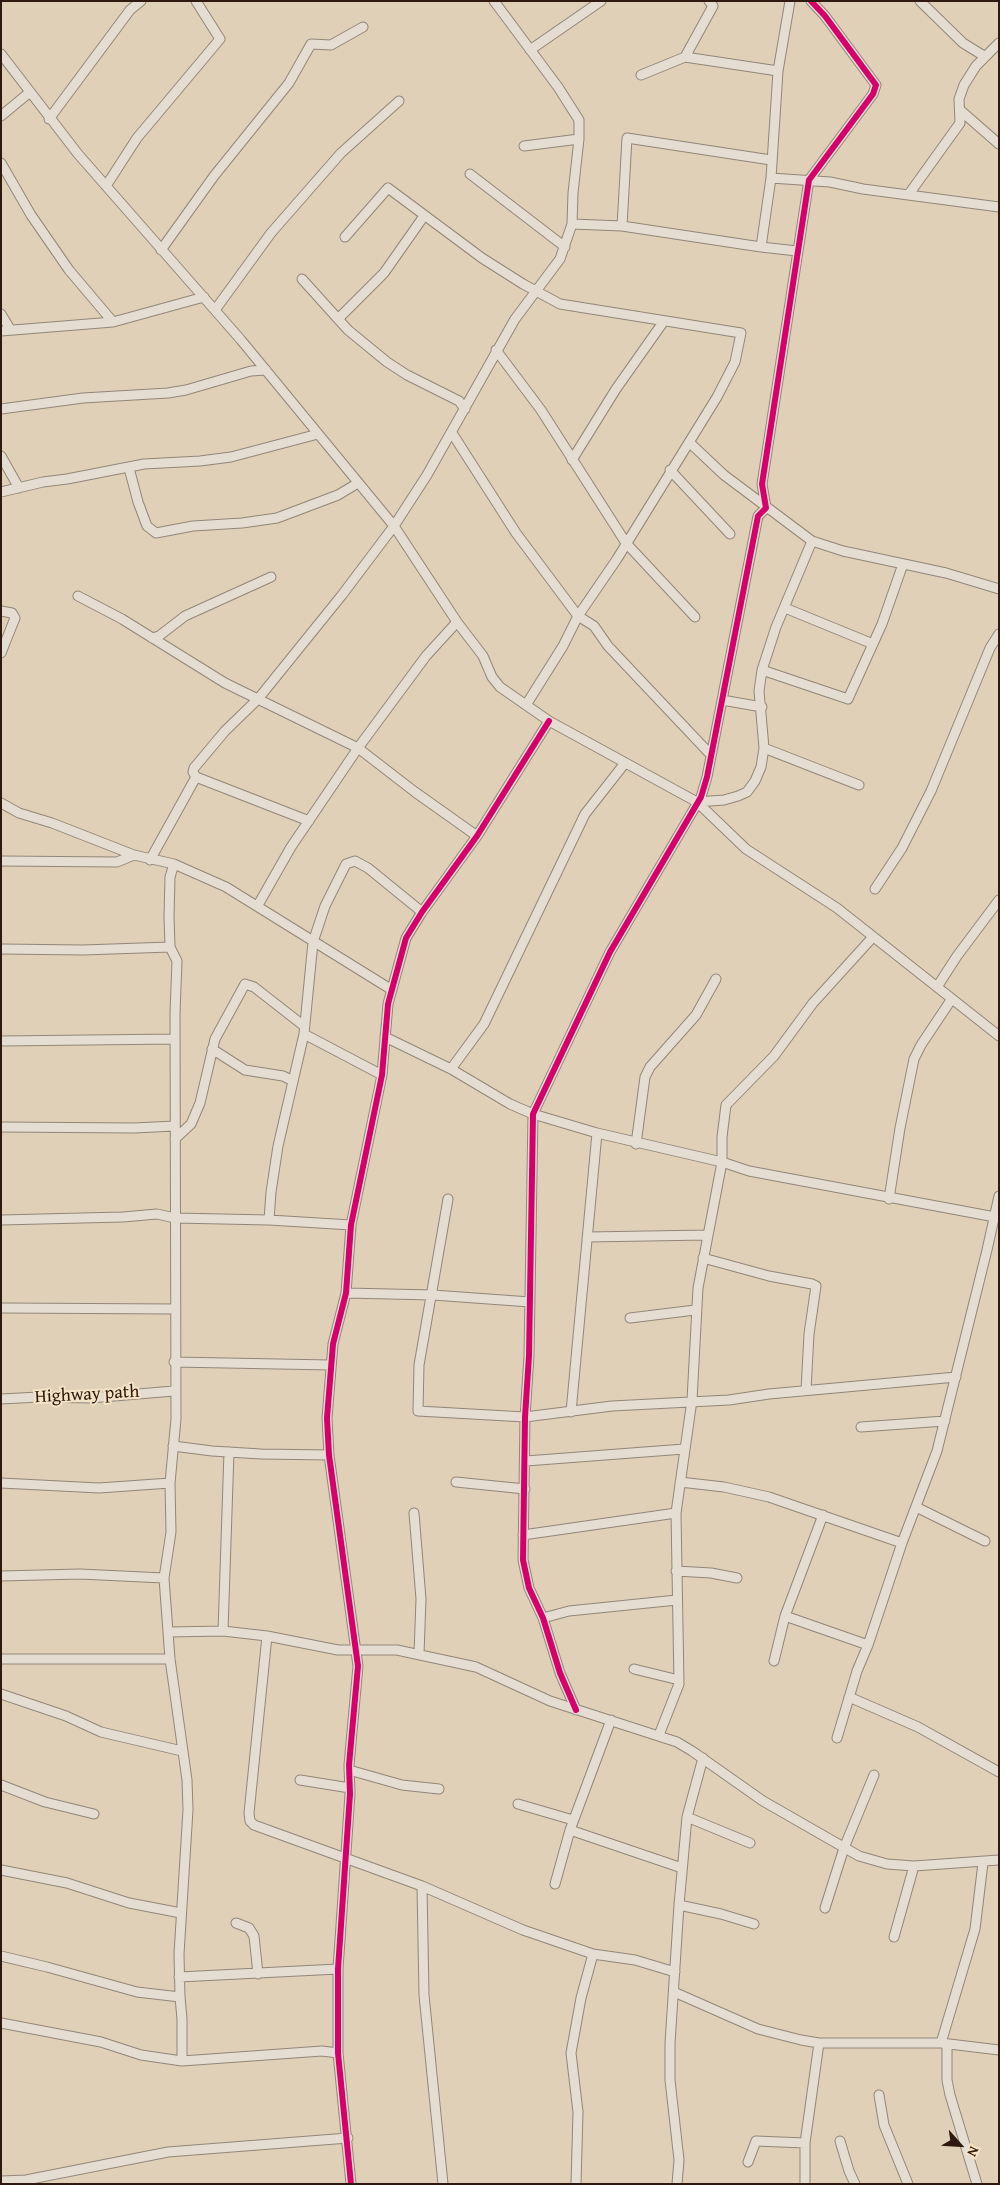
<!DOCTYPE html>
<html>
<head>
<meta charset="utf-8">
<style>
	body { margin:0 }
	#map { position:relative; width:1000px; height:2185px; overflow:hidden; background:#e0d0b8; font-family:"Gentium Book Plus",serif }
	canvas { display:block }
	.frame { position:absolute; inset:0; border:2px solid #301a0f; pointer-events:none }
	.north { position:absolute; left:935px; top:2120px; width:50px; height:50px; -webkit-text-stroke:4px #f5e3c6; paint-order:stroke; rotate:116deg; font-size:14px; font-weight:700; line-height:20px; text-align:center; color:#301a0f }
	.north::after { content:''; display:block; margin:auto; width:18px; height:22px; background:#301a0f; clip-path:polygon(50% 0,100% 100%,50% 72%,0 100%) }
</style>
</head>
<body>
<div id="map">
<canvas width="1000" height="2185"></canvas>
<div class="frame"></div>
<div class="north">N</div>
</div>
<script>
const ctx = document.querySelector('canvas').getContext('2d');
ctx.lineJoin = 'round';
const poly = rows => new Path2D(rows.map(r => 'M' + r).join(''));
function stroke(path, color, width, dash) { ctx.strokeStyle = color; ctx.lineWidth = width; ctx.lineCap = dash ? 'butt' : 'round'; ctx.setLineDash(dash || []); ctx.stroke(path); }
function label(font, color, halo, rows, align = 'center') {
  ctx.font = font + ' "Gentium Book Plus",serif'; ctx.lineWidth = 4; ctx.setLineDash([]); ctx.textBaseline = 'middle'; ctx.strokeStyle = halo; ctx.fillStyle = color; for (const [text, x, y, turn = 0] of rows) {
    ctx.save(); ctx.translate(x, y); ctx.rotate((+turn || 0) * Math.PI / 180); ctx.textAlign = isNaN(turn) ? turn : align; if (halo) ctx.strokeText(text, 0, 0); ctx.fillText(text, 0, 0); ctx.restore();
  }
}
const minor = poly([
	[920,1,963,43,984,56],
	[530,50,601,1],
	[1,54,78,154,241,340,394,526,457,622,483,656,492,677,500,687,549,721,697,802,746,849,837,908,999,1036],
	[685,57,713,6,709,1],
	[641,75,685,57,778,71],
	[960,110,999,144],
	[1,116,30,92],
	[49,119,130,10,141,1],
	[524,146,579,139],
	[1,163,31,215,69,270,113,322],
	[470,174,565,247],
	[771,178,830,182,863,189,999,207],
	[106,186,137,138,220,39,196,1],
	[909,194,960,123,959,99,964,85,976,66,999,43],
	[572,224,622,226,761,247,771,178,778,71,790,1],
	[622,226,627,138,771,160],
	[345,237,388,188,482,258,523,284,560,304,741,333,735,362,717,397,617,559,578,616,563,646,526,705],
	[761,247,797,251],
	[161,250,214,176,289,83,311,44,331,45,363,27],
	[302,279,348,330,387,362,407,375,459,401,465,409],
	[215,310,271,233,341,153,399,101],
	[1,314,10,329],
	[339,318,384,273,424,216],
	[1,331,113,322,204,297],
	[496,350,541,410,626,543,695,617],
	[1,409,83,398,168,393,186,390,251,371,266,370],
	[452,433,516,533,578,616,594,626,608,646,711,755],
	[690,443,724,475,812,541,843,551,946,573,999,589],
	[1,456,19,488],
	[572,460,616,389,664,321],
	[129,468,138,502,147,526,156,533,193,526,242,523,277,518,338,495,358,483],
	[670,470,730,534],
	[1,492,43,482,67,479,144,464,200,461,231,457,318,434],
	[78,596,122,619,225,683,358,748,415,792,477,836],
	[785,608,873,644],
	[1,611,12,613,15,618,1,653],
	[152,638,159,636,185,616,271,577],
	[762,670,848,699,882,624,903,564],
	[722,700,762,707],
	[764,748,859,785],
	[697,802,724,800,738,796,747,792,755,781,761,767,764,748,759,691,762,670,776,627,812,541],
	[1,803,19,813,52,823,134,855,174,864,226,887,392,990],
	[309,821,196,777,193,772,194,768,225,731,258,699,342,595,394,526,427,475,515,319,560,259,572,224,573,193,579,139,579,120,558,87,494,1],
	[150,860,196,777],
	[1,861,117,862,134,855],
	[174,864,170,877,169,917,170,947,177,961,175,1013,176,1419,170,1483,171,1532,164,1578,170,1659,187,1780,188,1810,179,1954,180,1997,182,2019,182,2061],
	[875,889,902,848,931,791,990,648,999,634],
	[258,905,291,847,358,748,426,656,457,622],
	[1,949,83,950,170,947],
	[937,987,957,956,999,900],
	[304,1034,382,1075],
	[385,1037,451,1069,510,1104,533,1114,597,1133,722,1162,749,1171,995,1217],
	[1,1041,175,1039],
	[212,1049,245,1070,283,1076,293,1081],
	[451,1069,484,1024,585,814,625,763],
	[1,1127,134,1128,175,1126],
	[175,1139,191,1124,200,1103,215,1039,245,984,254,987,304,1026],
	[636,1144,645,1077,650,1067,696,1015,716,979],
	[448,1199,419,1365,418,1411,525,1417,612,1406,729,1400,769,1394,956,1377],
	[889,1199,900,1128,914,1059,921,1045,951,1000],
	[1,1220,123,1217,157,1214,175,1218,269,1220,351,1225],
	[269,1220,271,1192,278,1146,304,1034,313,942,325,906,346,864,355,861,368,868,422,912],
	[588,1237,707,1235],
	[703,1258,769,1276,812,1284,816,1286,809,1334,806,1390],
	[346,1293,433,1295,530,1302],
	[1,1308,176,1309],
	[630,1318,695,1310],
	[174,1362,330,1365],
	[1,1399,39,1397,90,1398,174,1391],
	[571,1412,597,1133],
	[861,1427,945,1421],
	[173,1446,212,1451,261,1454,329,1455],
	[526,1461,684,1449],
	[456,1482,525,1489],
	[680,1482,724,1487,769,1497,902,1543],
	[1,1483,99,1488,170,1483],
	[916,1507,985,1541],
	[414,1513,421,1599,419,1654],
	[523,1535,676,1513],
	[676,1571,711,1573,737,1578],
	[1,1576,80,1574,164,1578],
	[785,1616,868,1645],
	[543,1618,569,1611,677,1600],
	[223,1631,229,1452],
	[169,1632,223,1631,267,1636,338,1650,397,1650,476,1667,550,1701,677,1742,692,1751,763,1801,859,1856,887,1864,914,1866,999,1860],
	[267,1636,249,1813,250,1821,254,1825,422,1886,523,1930,593,1954,635,1960,675,1972],
	[1,1659,170,1659],
	[774,1661,785,1616,823,1515],
	[634,1669,679,1680],
	[1,1694,66,1716,101,1732,182,1751],
	[849,1697,918,1727,999,1772],
	[576,1710,560,1673,543,1618,529,1588,523,1560,525,1417,529,1356,533,1114,610,952,701,797,707,777,758,516,766,508,762,484,809,180,873,94,876,85,825,16,811,1],
	[659,1735,679,1684,676,1513,692,1400,698,1288,722,1162,722,1137,726,1105,774,1056,813,1003,872,938],
	[837,1738,857,1671,868,1645,902,1543,937,1451,987,1250,999,1196],
	[349,1770,402,1785,439,1789],
	[300,1780,350,1788],
	[1,1785,45,1802,94,1814],
	[518,1804,573,1820],
	[687,1817,750,1843],
	[570,1830,682,1868],
	[1,1870,67,1883,129,1903,181,1913],
	[555,1884,570,1830,611,1720],
	[422,1886,424,1995,443,2184],
	[679,1905,721,1914,754,1924],
	[825,1908,844,1848,874,1775],
	[236,1923,249,1928,254,1936,258,1974],
	[894,1937,914,1866],
	[1,1956,47,1967,137,1992,180,1997],
	[179,1977,338,1969],
	[674,1992,758,2029,801,2040,819,2043,941,2043,999,2050],
	[1,2023,101,2042,141,2055,182,2061,322,2051,338,2053],
	[941,2043,975,1929,983,1863],
	[947,2044,947,2080,950,2095,977,2184],
	[879,2095,884,2125,908,2184],
	[840,2141,849,2171,855,2184],
	[748,2162,756,2141,805,2143],
	[1,2181,26,2180,168,2152,348,2138],
	[351,2184,338,2053,338,1969,350,1794,349,1765,358,1666,329,1455,327,1418,333,1344,346,1293,351,1225,382,1075,388,1004,406,938,422,912,477,836,549,721],
	[576,2184,578,2112,571,2053,581,1998,593,1954],
	[677,2184,679,2160,670,2080,670,2043,679,1905,687,1817,703,1758],
	[805,2184,805,2143,819,2043]
]);
const cycleway = poly([
	[576,1710,560,1673,543,1618,529,1588,523,1560,525,1417,529,1356,533,1114,610,952,701,797,707,777,758,516,766,508,762,484,809,180,873,94,876,85,825,16,811,1],
	[351,2184,338,2053,338,1969,350,1794,349,1765,358,1666,329,1455,327,1418,333,1344,346,1293,351,1225,382,1075,388,1004,406,938,422,912,477,836,549,721]
]);
const streetNames = [
	["Highway path",87,1395,-3]
];
stroke(minor, '#928678', 11);
stroke(minor, '#e5ddd1', 9);
stroke(cycleway, '#d6006c', 6);
label('18px', '#301a0f', '#f5e3c6', streetNames);
</script>
</body>
</html>
